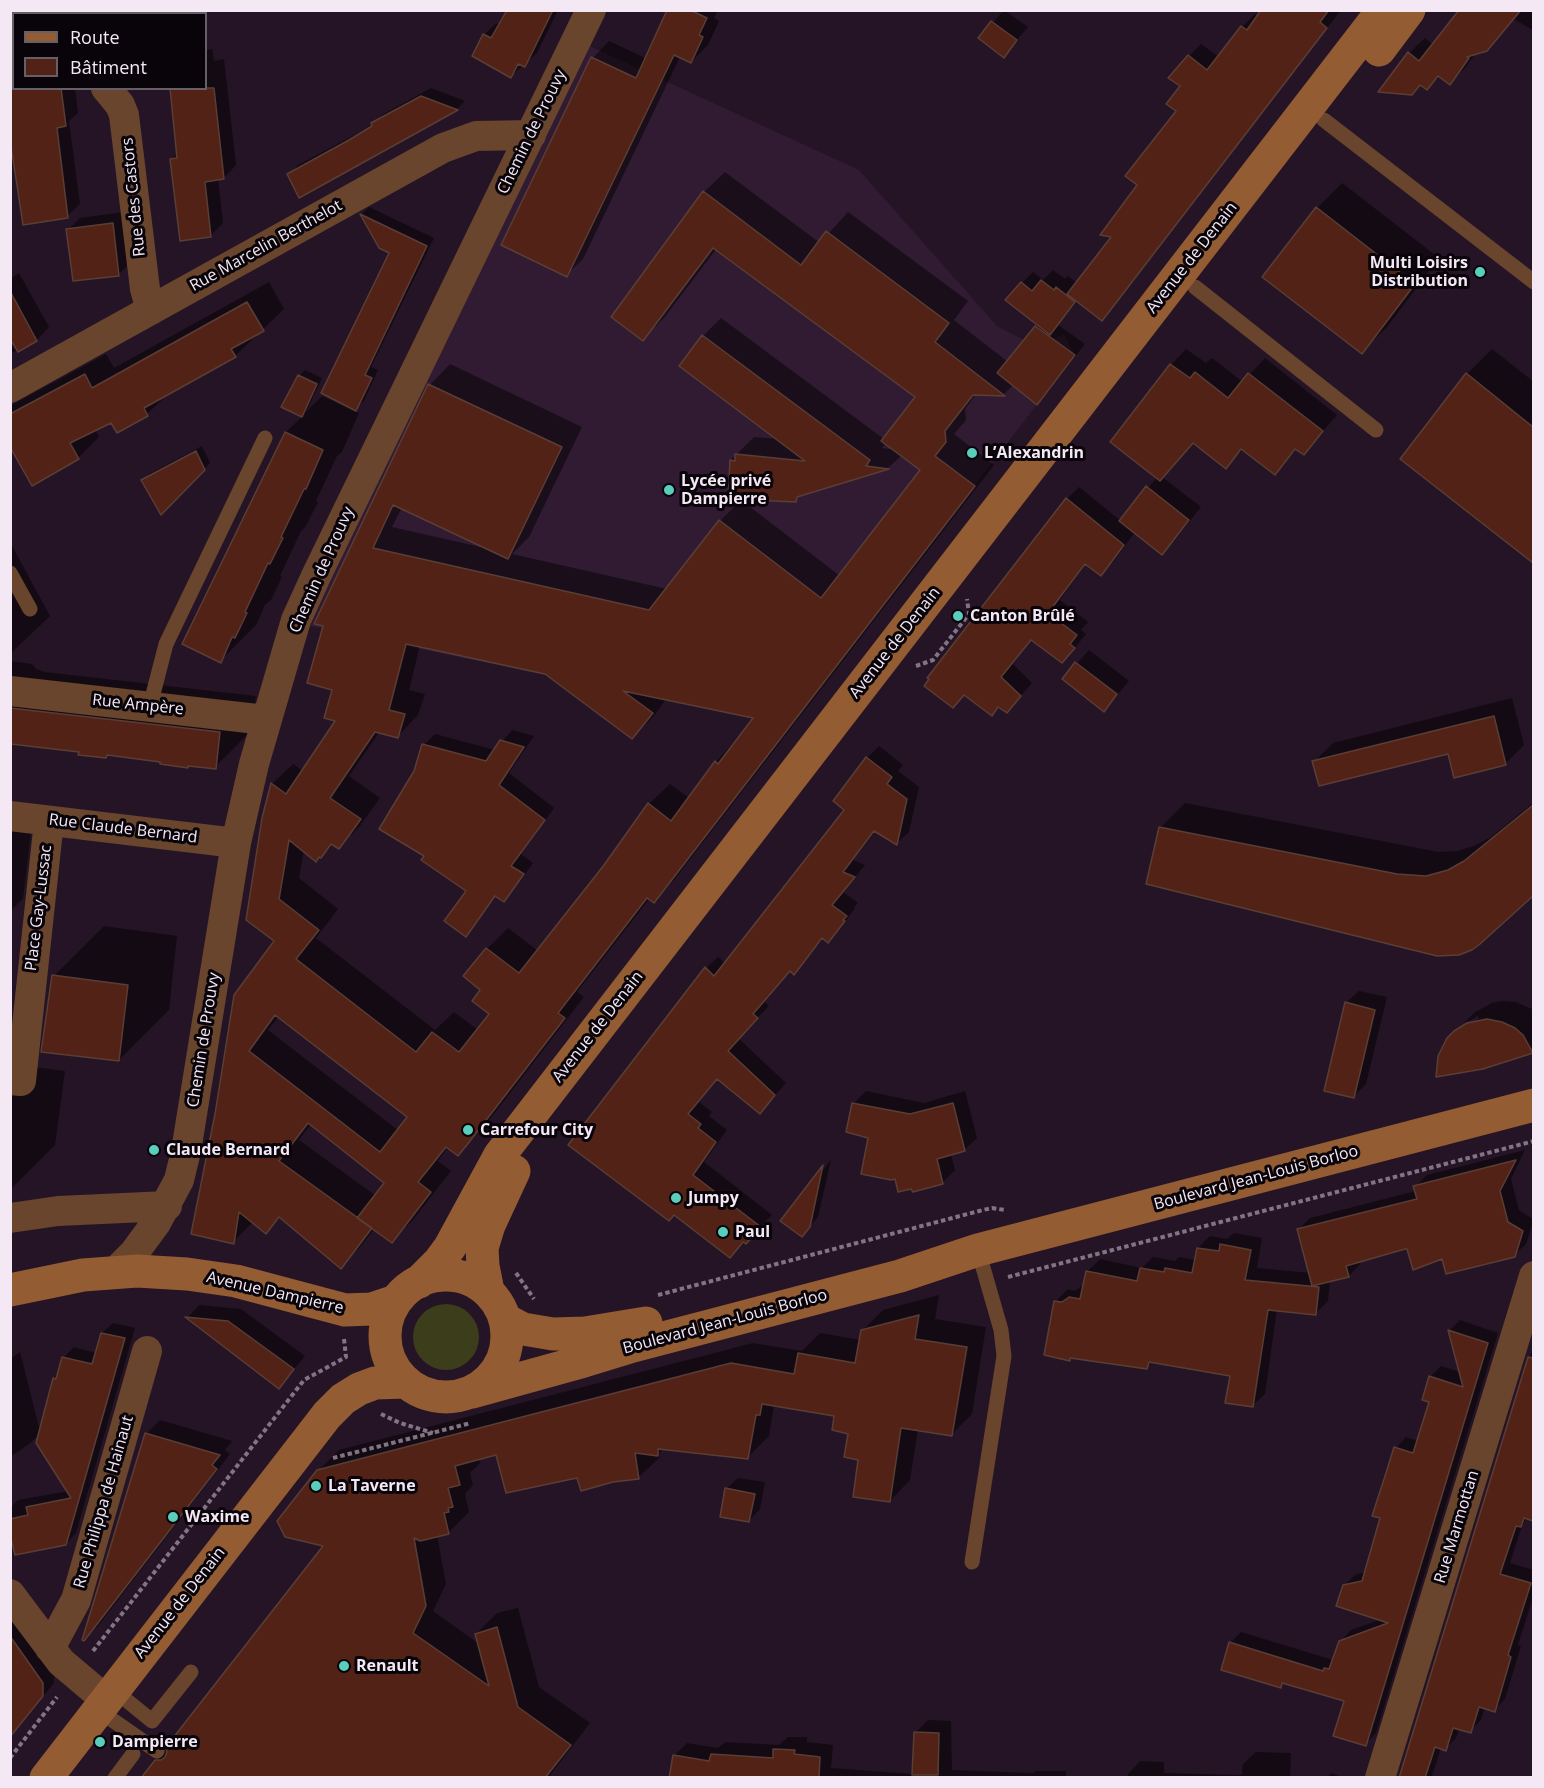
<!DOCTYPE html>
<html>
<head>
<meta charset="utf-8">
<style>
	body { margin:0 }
	#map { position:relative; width:1544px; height:1788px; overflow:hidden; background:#241426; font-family:"Open Sans",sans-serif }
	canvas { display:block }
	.frame { position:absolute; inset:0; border:12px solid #f3e8f4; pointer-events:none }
	.legend { position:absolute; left:12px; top:12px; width:195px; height:78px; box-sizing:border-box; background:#09040a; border:2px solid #675f68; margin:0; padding:8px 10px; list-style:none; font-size:18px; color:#f3e8f4 }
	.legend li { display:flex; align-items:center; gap:12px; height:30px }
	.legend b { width:30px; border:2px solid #675f68 }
</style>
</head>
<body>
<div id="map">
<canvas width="1544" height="1788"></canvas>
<div class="frame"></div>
<ul class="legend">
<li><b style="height:8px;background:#935c32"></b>Route</li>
<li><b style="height:16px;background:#532216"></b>Bâtiment</li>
</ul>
</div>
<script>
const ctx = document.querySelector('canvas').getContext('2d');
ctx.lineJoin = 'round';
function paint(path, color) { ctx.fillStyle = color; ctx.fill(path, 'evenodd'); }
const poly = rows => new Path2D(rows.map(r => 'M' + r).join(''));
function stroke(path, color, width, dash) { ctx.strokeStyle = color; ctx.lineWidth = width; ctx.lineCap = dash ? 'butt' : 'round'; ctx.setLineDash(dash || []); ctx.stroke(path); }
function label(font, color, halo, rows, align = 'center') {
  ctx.font = font + ' "Open Sans",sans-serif'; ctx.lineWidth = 6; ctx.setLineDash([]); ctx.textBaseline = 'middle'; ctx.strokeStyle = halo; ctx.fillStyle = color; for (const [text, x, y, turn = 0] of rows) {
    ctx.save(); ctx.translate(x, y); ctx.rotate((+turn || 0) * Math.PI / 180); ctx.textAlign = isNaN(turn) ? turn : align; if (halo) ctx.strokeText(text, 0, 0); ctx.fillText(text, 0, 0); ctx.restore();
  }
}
const built = poly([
	[583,43,859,170,997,326,1036,346,1064,334,1075,355,790,726,300,624]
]);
const green = poly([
	'413 1337a33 33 0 1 1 66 0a33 33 0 1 1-66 0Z'
]);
const shadow = poly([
	[20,10,65,10,65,14,20,14],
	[121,10,184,10,185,14,121,14],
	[509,10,558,10,537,53,511,76,484,35,496,23,502,26],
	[669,10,718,10,714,18,719,21,708,45,691,62,680,57,583,259,566,275,593,58,609,41,647,59],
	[1004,10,1028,27,1003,56,980,37],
	[1263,10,1341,10,1114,306,1102,319,1078,300,1058,325,1085,344,1047,393,1037,403,1014,384,1004,394,977,393,965,409,966,420,954,434,994,465,674,880,654,901,650,898,577,992,584,997,490,1119,458,1154,448,1147,438,1161,451,1171,413,1220,392,1241,375,1228,361,1246,340,1267,281,1217,265,1232,253,1222,233,1242,193,1233,276,941,272,784,293,764,303,771,337,720,334,689,309,682,430,385,450,364,582,427,529,537,512,554,667,589,720,521,741,500,840,576,922,470,902,455,888,468,802,493,795,501,731,460,754,437,780,439,703,336,721,318,884,439,917,397,717,248,664,318,643,339,704,192,725,172,820,243,848,212,968,301,954,320,1008,362,1039,325,1022,283,1033,272,1043,280,1053,270,1065,279,1068,276,1077,283,1114,236,1178,111,1189,56,1201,44,1219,57,1242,27,1255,14,1259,17],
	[886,443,896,450,882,448],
	[402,507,485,548,392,527],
	[420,645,546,672,632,737,653,717,667,698,756,717,716,762,689,798,670,784,649,804,605,866,538,951,508,928,487,949,465,976,482,990,491,1014,478,1030,454,1012,435,1030,316,938,338,909,299,878,304,850,321,856,333,844,338,847,359,827,380,798,349,776,380,731,398,736,418,715,425,694,409,690],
	[279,1016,409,1117,399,1131,268,1030],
	[311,1124,386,1182,376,1196,299,1140],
	[1461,10,1534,10,1534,31,1514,19,1486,50,1476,53,1465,68,1449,83,1440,76,1427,88,1409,53,1425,38,1433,45],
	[14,31,14,64,10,65,10,34],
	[212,49,214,61,224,59,236,165,224,178,218,178,223,223,210,236,172,159,178,153,206,88,206,50],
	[29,88,75,88,78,113,69,121,80,204,67,216],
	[431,88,465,101,457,109,300,196,289,174,298,165,360,132,373,124,382,115],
	[1342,183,1439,258,1387,327,1362,352,1317,208],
	[369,207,434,238,371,367,378,370,364,401,356,409,391,253,380,247,362,214],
	[124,212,130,263,118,275,68,230,80,218],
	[19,273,49,327,38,339,10,354,10,279],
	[269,282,284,309,235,356,168,394,147,414,111,421,95,429,99,437,78,458,32,484,10,444,10,406,106,354,114,368],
	[1186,349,1206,363,1212,358,1243,382,1265,358,1337,415,1304,453,1297,448,1275,473,1244,448,1226,467,1194,442,1162,477,1201,507,1174,541,1162,553,1135,532,1113,562,1101,574,1087,563,1060,600,1088,622,1081,630,1086,634,1074,649,1032,639,1013,664,1032,683,1007,711,1000,706,992,714,966,694,953,706,1067,499,1079,487,1121,521,1157,477,1171,365],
	[1492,349,1534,382,1534,561,1403,459,1467,374],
	[305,370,322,378,306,412,322,396,359,413,342,452,337,456,316,501,318,502,306,526,301,531,280,576,282,577,271,600,265,605,256,625,220,661,184,644,286,432,303,416,283,407,299,376],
	[202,446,210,463,161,513,143,480,149,474],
	[10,542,50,616,10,654],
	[1089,650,1129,681,1104,710,1064,679],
	[10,661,32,664,36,669,45,672,256,696,251,731,215,767,26,744,24,747,10,745],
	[1512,698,1524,745,1505,764,1449,752,1314,762,1333,743],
	[512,730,534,736,509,773,554,808,521,854,533,863,514,889,503,900,497,895,476,924,466,935,468,890,426,856,415,772,424,745,435,734,495,750],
	[879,746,903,765,898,771,919,787,909,832,897,843,876,831,853,860,865,865,843,892,858,903,854,907,855,908,840,929,828,941,824,938,794,973,791,970,764,1001,769,1006,738,1038,786,1083,760,1112,718,1078,699,1102,712,1112,709,1116,727,1130,704,1162,772,1215,730,1256,674,1214,706,968,718,957,726,964,846,809,867,758],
	[1534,802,1534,892,1472,949,1160,828,1185,803,1423,849,1438,852,1457,851,1474,846,1491,837],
	[10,822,32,824,23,899,10,911],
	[104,926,177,936,169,1010,119,1060,54,976],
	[1359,991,1387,997,1366,1084,1353,1097,1346,1003],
	[1502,1001,1516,1002,1534,1010,1534,1051,1483,1068,1455,1032,1462,1025,1462,1028,1479,1019,1478,1016,1463,1024,1475,1012,1492,1003],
	[10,1064,65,1071,55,1145,10,1190],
	[866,1091,924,1103,965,1091,977,1138,964,1150,951,1154,955,1170,942,1183,896,1177,870,1137,854,1103],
	[1525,1150,1511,1179,1519,1210,1534,1220,1526,1244,1514,1255,1443,1257,1409,1247,1359,1260,1360,1264,1349,1276,1330,1280,1328,1301,1316,1313,1277,1309,1265,1394,1253,1405,1231,1375,1153,1361,1147,1367,1072,1357,1069,1359,1056,1301,1068,1289,1075,1291,1085,1284,1088,1271,1100,1259,1142,1268,1153,1257,1175,1261,1179,1257,1196,1260,1198,1248,1210,1236,1227,1239,1234,1233,1262,1238,1257,1268,1311,1273,1299,1229,1310,1218,1416,1191,1415,1187,1427,1175],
	[831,1160,818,1217,802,1235,782,1221],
	[939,1295,935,1319,986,1327,972,1414,951,1435,918,1429,910,1480,890,1501,860,1459,849,1432,836,1414,774,1405,769,1436,748,1457,664,1448,659,1453,660,1457,639,1477,613,1481,578,1476,497,1454,479,1458,480,1463,470,1473,473,1485,465,1494,469,1512,448,1533,437,1535,446,1584,433,1611,479,1644,476,1634,497,1613,518,1608,539,1687,590,1723,548,1778,143,1778,168,1750,326,1545,318,1471,339,1450,753,1343,802,1351,820,1333,861,1340,862,1331,883,1310],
	[199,1305,241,1309,305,1356,279,1387,188,1317],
	[1460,1320,1498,1333,1376,1733,1365,1744,1346,1700,1285,1682,1280,1686,1230,1643,1241,1632,1333,1660,1340,1642,1351,1630,1382,1619,1344,1586,1355,1575,1366,1572,1382,1517,1396,1448,1406,1437,1418,1441,1431,1401,1430,1377,1441,1366,1460,1372,1449,1331],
	[113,1323,135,1328,76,1533,66,1544,10,1526,10,1508,18,1500,69,1491,40,1434,29,1444,10,1457,10,1359,20,1352,40,1431,54,1379,59,1375,63,1358,74,1347,96,1353,102,1333],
	[1534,1344,1534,1520,1528,1518,1523,1523,1510,1563,1534,1570,1534,1594,1518,1645,1521,1646,1505,1699,1494,1710,1485,1707,1481,1720,1470,1731,1460,1728,1456,1738,1445,1749,1441,1748,1432,1776,1436,1778,1400,1778],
	[160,1420,232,1441,225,1450,230,1454,98,1626,84,1639,146,1434],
	[738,1478,765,1482,760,1509,749,1521,726,1489],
	[10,1609,54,1671,54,1683,10,1738],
	[928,1720,951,1721,952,1770,1033,1773,1035,1771,1066,1771,1066,1778,671,1778,674,1756,687,1743,718,1748,725,1742,779,1745,788,1737,807,1737,807,1742,833,1745,831,1768,914,1774,915,1733],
	[1256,1752,1291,1753,1290,1778,1128,1778,1128,1774,1140,1761,1164,1762,1164,1773,1242,1775,1243,1764],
	[1331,1773,1345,1778,1327,1778]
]);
const building = poly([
	[507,10,553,10,525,67,518,64,511,78,472,56,483,34,491,38,507,10],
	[667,10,690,10,707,18,699,35,703,37,691,63,674,55,567,277,501,245,591,57,636,78,667,10],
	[1261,10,1329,10,1320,22,1327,28,1102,321,1067,294,1111,237,1100,235,1137,185,1125,176,1176,111,1166,104,1180,86,1168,78,1188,55,1207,70,1241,26,1247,30,1261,10],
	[1459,10,1521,10,1487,51,1467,57,1469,58,1450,85,1438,76,1427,90,1420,85,1412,95,1378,92,1408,52,1419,61,1459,10],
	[991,21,1017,40,1004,58,978,38,991,21],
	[10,88,61,88,66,126,57,128,68,218,23,225,10,139,10,88],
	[170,88,214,88,224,179,205,182,211,237,180,241,170,159,177,158,170,88],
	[421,96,458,110,299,198,287,174,349,140,372,126,371,123,421,96],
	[703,191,801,265,826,231,949,323,935,342,1005,396,973,395,945,431,946,442,935,456,975,486,654,903,647,898,558,1013,565,1018,470,1141,458,1156,446,1147,418,1182,431,1192,392,1243,357,1218,384,1183,308,1123,279,1161,372,1228,341,1269,279,1217,266,1234,239,1212,234,1244,191,1234,215,1114,234,995,274,941,246,920,262,818,271,783,286,794,335,721,324,718,332,690,307,683,323,626,314,624,428,384,562,447,508,559,393,505,373,548,649,610,719,520,821,598,920,470,881,441,915,397,713,248,643,341,611,317,703,191],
	[406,644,545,674,632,739,653,713,623,691,753,718,718,764,715,761,671,821,648,803,604,865,519,973,486,948,463,976,480,990,472,1001,489,1014,459,1052,432,1032,416,1052,296,959,319,930,279,899,289,840,316,862,319,857,321,858,331,844,339,849,361,819,330,798,375,732,398,738,405,714,389,710,406,644],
	[275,1015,407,1117,380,1152,249,1051,275,1015],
	[1316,207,1415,284,1362,354,1262,277,1316,207],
	[360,214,427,246,365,375,372,378,356,411,321,393,389,253,379,248,360,214],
	[113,223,119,276,73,281,66,229,113,223],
	[1041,280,1054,290,1056,287,1075,302,1050,335,1005,300,1021,282,1032,291,1041,280],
	[10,291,37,341,18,352,10,339,10,291],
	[247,302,264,331,231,349,236,357,144,408,148,416,117,433,111,423,70,443,79,459,32,486,10,447,10,414,85,374,92,388,247,302],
	[1035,326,1075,355,1037,405,997,373,1035,326],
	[702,335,870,460,866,466,889,469,797,497,796,502,728,499,730,460,735,461,735,454,805,461,679,366,702,335],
	[1170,364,1190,378,1195,372,1228,398,1248,373,1323,431,1304,455,1295,449,1275,475,1241,449,1226,469,1193,443,1160,481,1110,442,1170,364],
	[1466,373,1533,427,1533,563,1400,459,1466,373],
	[298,375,317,384,302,417,281,407,298,375],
	[285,432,323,450,306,489,304,489,281,537,283,538,270,564,268,563,245,612,247,613,235,638,232,637,221,663,182,644,285,432],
	[196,451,205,470,161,515,141,480,196,451],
	[1146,486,1189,520,1162,555,1119,521,1146,486],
	[1066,498,1124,545,1101,576,1085,564,1048,613,1077,635,1070,644,1075,648,1062,663,1031,640,1001,677,1021,696,1007,713,998,707,992,716,964,695,953,708,924,686,929,679,927,678,1066,498],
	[1075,662,1117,694,1104,712,1062,679,1075,662],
	[10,708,220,732,216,769,188,766,188,768,160,764,160,762,107,755,106,758,78,755,79,752,10,744,10,708],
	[1494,716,1506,765,1454,778,1448,754,1319,786,1312,761,1494,716],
	[500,740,524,747,499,785,545,820,511,866,524,874,504,902,495,896,466,937,444,921,466,891,421,860,424,856,379,829,414,771,422,744,486,761,500,740],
	[866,757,892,777,887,784,907,799,897,845,874,831,843,872,855,877,832,905,847,916,843,920,845,921,828,943,822,938,794,975,790,971,753,1014,758,1018,728,1051,775,1095,760,1114,717,1079,688,1114,701,1124,698,1128,716,1142,693,1175,761,1227,746,1244,743,1242,730,1258,674,1215,669,1221,568,1145,705,967,714,976,844,810,833,801,866,757],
	[1533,805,1533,896,1480,944,1472,950,1459,955,1437,956,1146,884,1159,827,1397,874,1426,876,1448,870,1464,861,1533,805],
	[52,975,128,985,119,1061,41,1052,52,975],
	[1345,1002,1375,1010,1354,1098,1324,1091,1345,1002],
	[1487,1019,1502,1022,1515,1028,1523,1035,1533,1053,1483,1069,1436,1077,1438,1056,1447,1038,1454,1031,1467,1023,1487,1019],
	[852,1103,910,1114,953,1103,965,1151,937,1159,943,1184,913,1192,911,1189,898,1192,895,1179,891,1180,861,1174,868,1138,846,1132,852,1103],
	[1516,1160,1500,1191,1508,1222,1523,1231,1515,1257,1446,1274,1442,1259,1413,1270,1407,1249,1405,1249,1346,1266,1349,1277,1312,1286,1297,1229,1417,1199,1413,1186,1516,1160],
	[823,1165,810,1227,802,1237,780,1221,823,1165],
	[1220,1244,1251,1250,1245,1280,1319,1287,1316,1315,1268,1310,1253,1407,1225,1403,1230,1376,1149,1362,1147,1369,1070,1358,1070,1361,1044,1355,1054,1301,1062,1302,1069,1297,1080,1299,1086,1271,1137,1281,1140,1268,1164,1272,1165,1268,1192,1273,1197,1248,1219,1251,1220,1244],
	[919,1315,915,1339,967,1347,952,1436,901,1428,890,1502,853,1497,858,1460,844,1457,848,1434,832,1430,834,1416,762,1404,760,1415,756,1415,748,1459,658,1449,658,1456,635,1453,639,1479,613,1482,581,1491,577,1478,506,1493,496,1455,455,1466,460,1485,448,1488,453,1507,448,1508,449,1512,444,1513,449,1534,420,1541,414,1538,426,1606,413,1633,489,1686,475,1634,497,1627,518,1707,571,1745,545,1778,141,1778,155,1760,161,1760,165,1757,167,1752,166,1747,323,1546,285,1537,277,1521,317,1470,731,1363,794,1374,798,1353,855,1363,861,1330,919,1315],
	[185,1317,228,1321,294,1369,279,1389,185,1317],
	[1448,1330,1488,1343,1366,1746,1333,1736,1344,1701,1282,1683,1281,1688,1221,1670,1229,1642,1323,1671,1324,1668,1329,1669,1339,1641,1388,1623,1336,1606,1343,1585,1362,1581,1380,1518,1372,1516,1386,1473,1394,1447,1413,1453,1429,1402,1422,1400,1429,1376,1463,1387,1448,1330],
	[101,1333,125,1338,66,1545,15,1555,10,1534,10,1519,28,1515,26,1507,71,1498,36,1443,53,1378,56,1379,62,1357,92,1364,101,1333],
	[1528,1357,1533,1358,1533,1521,1524,1518,1521,1527,1516,1526,1500,1574,1531,1583,1508,1655,1511,1657,1495,1712,1479,1707,1471,1733,1453,1728,1446,1751,1435,1747,1425,1778,1399,1778,1528,1357],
	[145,1433,220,1455,212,1465,217,1469,84,1641,82,1640,145,1433],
	[725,1488,755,1494,749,1522,720,1517,725,1488],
	[10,1636,43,1683,43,1696,10,1737,10,1636],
	[914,1732,939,1733,938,1775,912,1775,914,1732],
	[773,1749,795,1750,794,1754,820,1757,819,1778,669,1778,673,1755,709,1761,711,1754,773,1758,773,1749]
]);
const path = poly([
	[916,666,933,660,969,614,967,599],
	[516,1273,534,1299],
	[1008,1277,1534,1141],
	[658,1295,983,1210,992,1208,1005,1210],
	[381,1414,400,1423,433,1433],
	[333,1458,471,1423],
	[93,1651,304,1380,346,1357,344,1339],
	[10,1758,57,1697]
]);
const service = poly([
	[1324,120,1534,282],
	[1195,287,1376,430],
	[10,573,30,609],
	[150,706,166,644,265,438],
	[972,1562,1004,1356,1001,1330,978,1250],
	[114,1690,152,1721,191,1672],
	[98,1710,157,1751],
	[115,1778,133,1754]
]);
const minor = poly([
	[106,88,120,105,124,115,145,289,151,310],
	[10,388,443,148,476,136,531,135],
	[10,691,266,720],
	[10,816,236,843],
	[10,1080,21,1081,49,821],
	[10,1218,58,1211,167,1206],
	[115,1272,134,1253,156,1223,179,1180,186,1151,236,843,254,764,296,620,317,574,591,10],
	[10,1594,61,1662,106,1700],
	[50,1648,76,1600,147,1351],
	[1380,1778,1534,1276]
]);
const secondary = poly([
	[1379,50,1409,10],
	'385 1336a61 61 0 1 1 122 0a61 61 0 1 1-122 0Z',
	[419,1282,439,1262,450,1247,500,1155,1383,10],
	[10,1290,83,1275,137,1271,187,1274,236,1281,345,1310,372,1309,396,1301],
	[488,1291,483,1266,482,1248,489,1225,514,1171],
	[506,1320,523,1329,553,1334,585,1333,646,1323],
	[472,1392,584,1361,633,1346,900,1276,978,1250,1534,1105],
	[46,1778,327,1415,343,1399,359,1389,375,1383,406,1382]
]);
const markers = [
	[1480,272,6,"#5acebd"],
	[972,453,6,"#5acebd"],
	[669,490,6,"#5acebd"],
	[958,616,6,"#5acebd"],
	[468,1130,6,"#5acebd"],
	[154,1150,6,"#5acebd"],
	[676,1198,6,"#5acebd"],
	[723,1232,6,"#5acebd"],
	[316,1486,6,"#5acebd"],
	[173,1517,6,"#5acebd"],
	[344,1666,6,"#5acebd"],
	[100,1742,6,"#5acebd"]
];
const streetNames = [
	["Chemin de Prouvy",532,132,-64],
	["Rue des Castors",134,197,-96],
	["Rue Marcelin Berthelot",266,246,-29],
	["Avenue de Denain",1192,258,-52],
	["Chemin de Prouvy",322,570,-66],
	["Avenue de Denain",895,643,-52],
	["Rue Ampère",138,705,6],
	["Rue Claude Bernard",123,829,7],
	["Place Gay-Lussac",39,908,-83],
	["Avenue de Denain",598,1027,-52],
	["Chemin de Prouvy",204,1040,-81],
	["Boulevard Jean-Louis Borloo",1256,1178,-15],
	["Avenue Dampierre",275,1293,13],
	["Boulevard Jean-Louis Borloo",725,1322,-15],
	["Rue Philippa de Hainaut",104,1502,-74],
	["Rue Marmottan",1457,1527,-73],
	["Avenue de Denain",180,1603,-52]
];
const poiNames = [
	["Multi Loisirs",1468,263,"right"],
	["Distribution",1468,281,"right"],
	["L’Alexandrin",984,453],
	["Lycée privé",681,481],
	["Dampierre",681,499],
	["Canton Brûlé",970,616],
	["Carrefour City",480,1130],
	["Claude Bernard",166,1150],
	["Jumpy",688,1198],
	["Paul",735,1232],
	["La Taverne",328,1486],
	["Waxime",185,1517],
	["Renault",356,1666],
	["Dampierre",112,1742]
];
paint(built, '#301b32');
paint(green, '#3b3d1b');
paint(shadow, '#0007');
paint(building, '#532216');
stroke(building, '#5a3e36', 1.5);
stroke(path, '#827484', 4, [4.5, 3]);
stroke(service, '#68452c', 15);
stroke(minor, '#68452c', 30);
stroke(secondary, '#935c32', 33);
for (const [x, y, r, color] of markers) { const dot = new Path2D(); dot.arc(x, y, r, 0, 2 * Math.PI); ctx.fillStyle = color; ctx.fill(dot); stroke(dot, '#09040a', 2); }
label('16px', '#f3e8f4', '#09040a', streetNames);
label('bold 16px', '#f3e8f4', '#09040a', poiNames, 'left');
</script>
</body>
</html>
